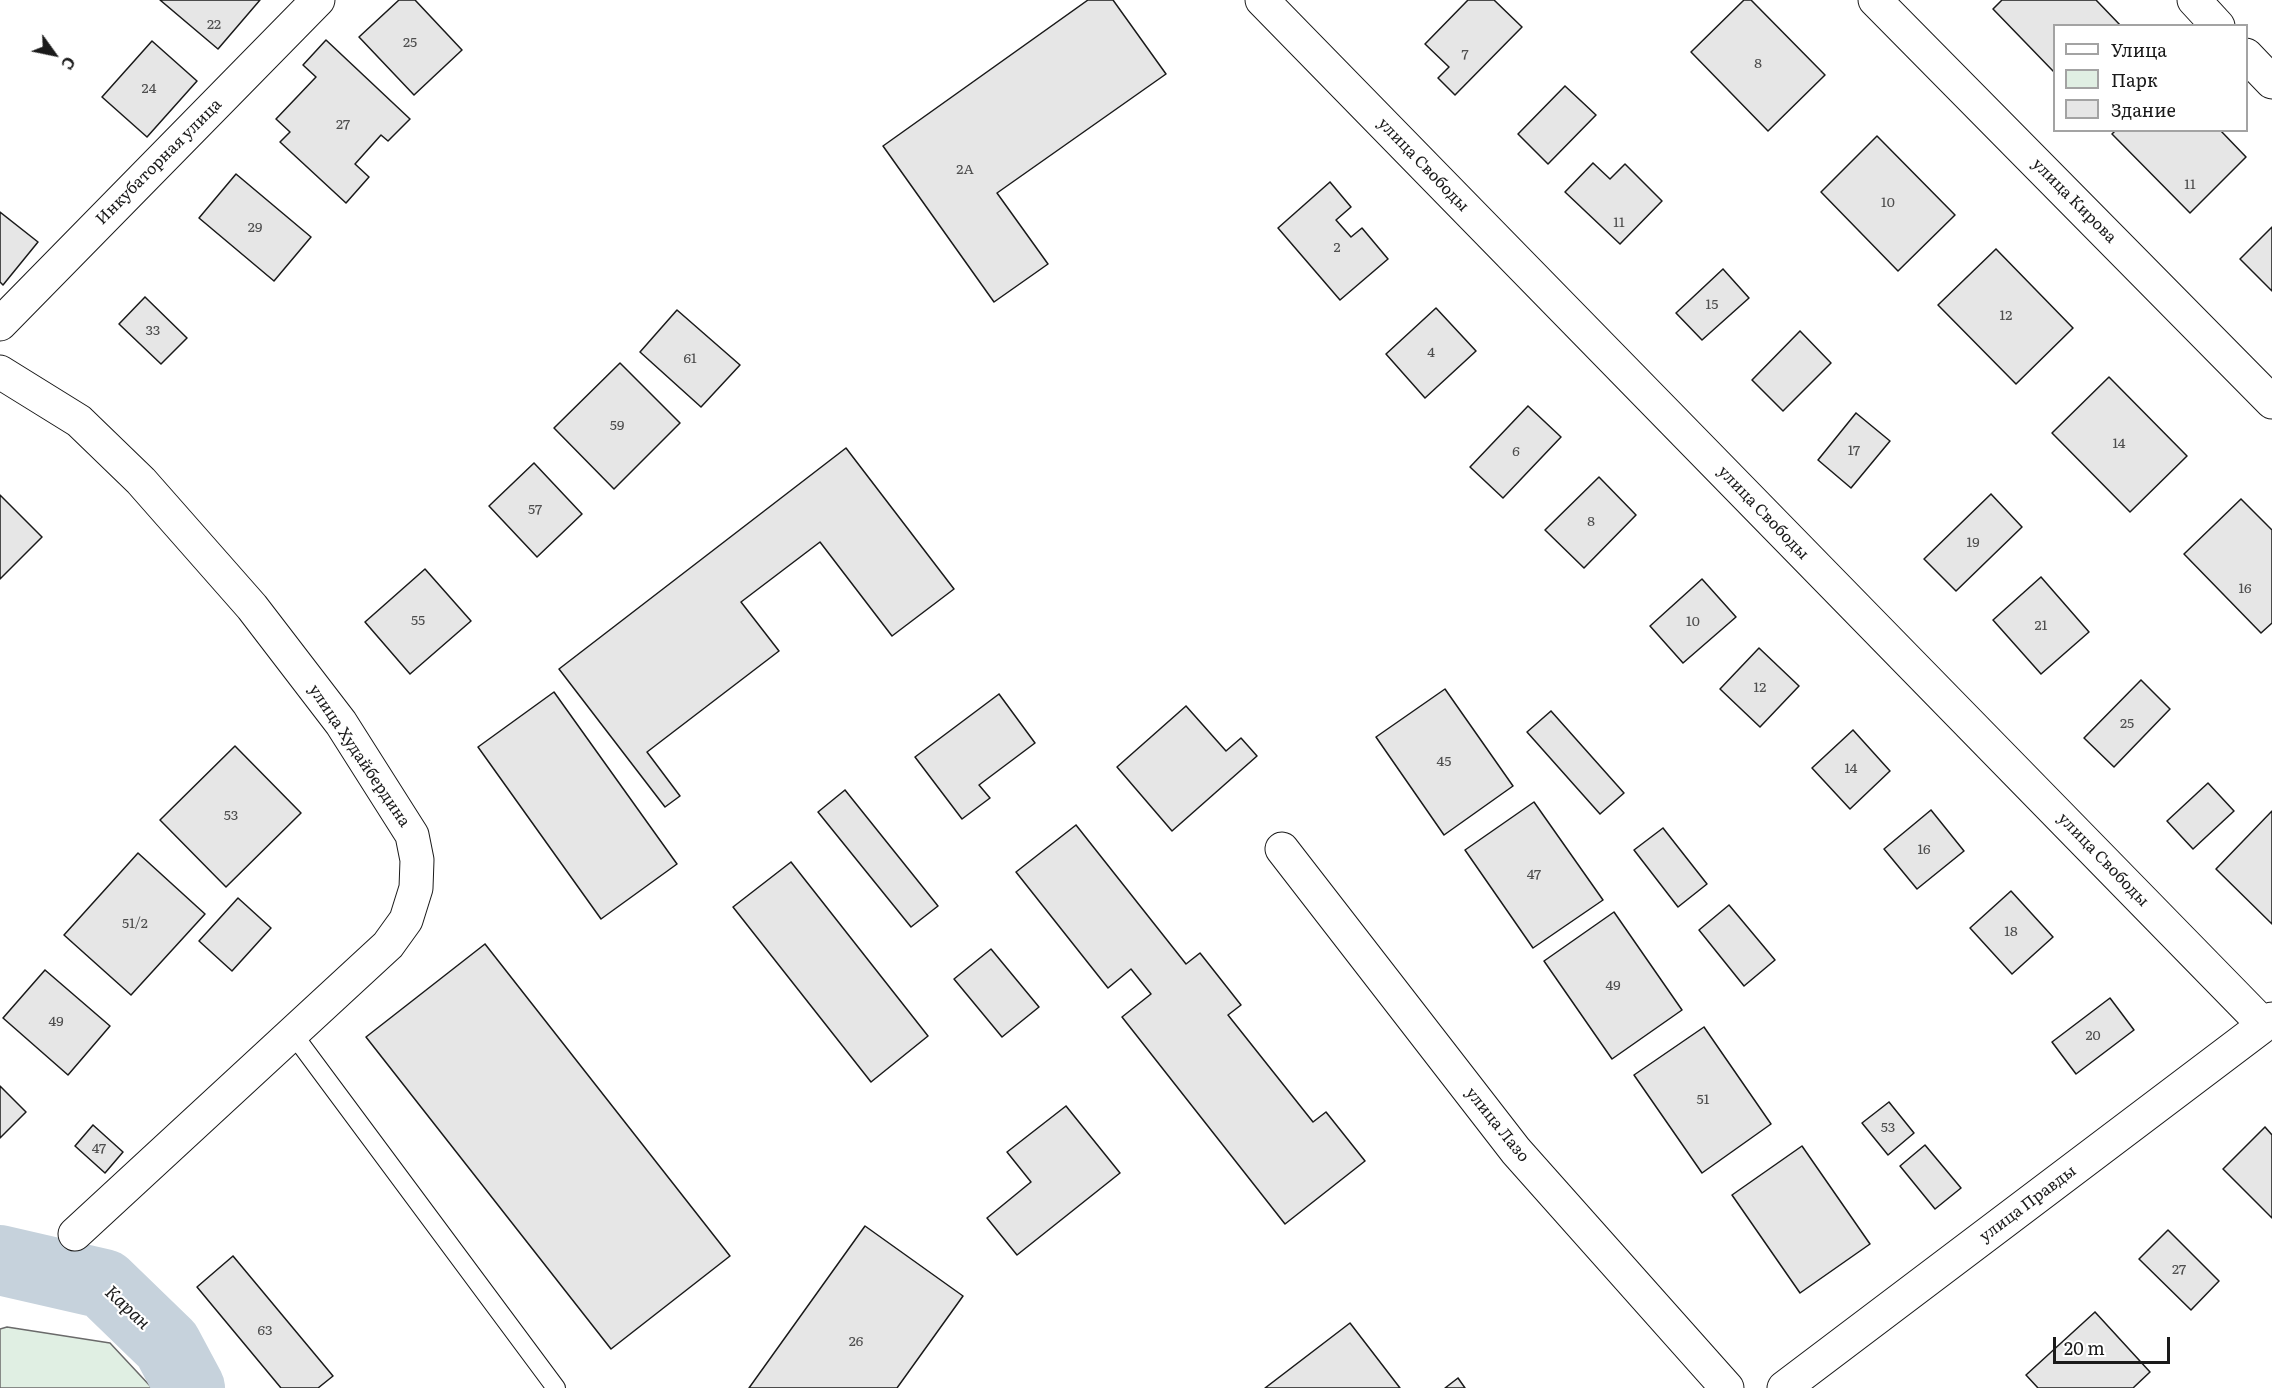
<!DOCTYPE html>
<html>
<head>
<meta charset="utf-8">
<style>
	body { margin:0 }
	#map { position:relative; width:2272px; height:1388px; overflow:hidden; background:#fff; font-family:Literata,serif }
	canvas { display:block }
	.legend { position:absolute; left:2053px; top:24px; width:195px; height:108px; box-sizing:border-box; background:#fff; border:2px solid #a3a3a3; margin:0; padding:8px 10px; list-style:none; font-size:18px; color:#1a1a1a }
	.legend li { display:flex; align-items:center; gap:12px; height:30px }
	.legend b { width:30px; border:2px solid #a3a3a3 }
	.north { position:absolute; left:24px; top:24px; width:60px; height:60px; -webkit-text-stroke:4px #fff; paint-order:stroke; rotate:123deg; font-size:16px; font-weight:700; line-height:24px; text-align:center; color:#1a1a1a }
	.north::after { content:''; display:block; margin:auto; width:21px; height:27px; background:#1a1a1a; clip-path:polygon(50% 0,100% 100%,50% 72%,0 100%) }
	.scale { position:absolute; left:2053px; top:1337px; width:117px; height:27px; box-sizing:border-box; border:3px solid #1a1a1a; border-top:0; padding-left:8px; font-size:18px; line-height:21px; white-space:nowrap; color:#1a1a1a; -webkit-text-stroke:4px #fff; paint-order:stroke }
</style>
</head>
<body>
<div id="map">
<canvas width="2272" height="1388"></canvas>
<ul class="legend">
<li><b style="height:8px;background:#fff"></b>Улица</li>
<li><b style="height:16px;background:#e0efe3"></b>Парк</li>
<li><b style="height:16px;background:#e6e6e6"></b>Здание</li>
</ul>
<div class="north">С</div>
<div class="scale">20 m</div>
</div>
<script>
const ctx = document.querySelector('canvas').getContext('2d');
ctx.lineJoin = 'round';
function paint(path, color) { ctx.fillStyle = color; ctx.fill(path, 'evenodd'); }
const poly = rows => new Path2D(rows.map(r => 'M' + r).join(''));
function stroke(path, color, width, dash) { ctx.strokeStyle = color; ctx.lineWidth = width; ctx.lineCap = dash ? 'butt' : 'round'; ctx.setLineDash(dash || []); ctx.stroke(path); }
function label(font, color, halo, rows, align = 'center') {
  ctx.font = font + ' Literata,serif'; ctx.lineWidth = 4.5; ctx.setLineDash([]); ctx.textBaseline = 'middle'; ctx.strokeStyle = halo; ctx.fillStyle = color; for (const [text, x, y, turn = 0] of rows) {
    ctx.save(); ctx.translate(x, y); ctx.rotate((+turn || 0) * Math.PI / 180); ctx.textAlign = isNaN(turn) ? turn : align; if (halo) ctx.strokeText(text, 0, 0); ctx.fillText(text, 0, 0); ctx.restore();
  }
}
const green = poly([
	[7,1327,110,1343,152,1388,0,1388,0,1329,7,1327]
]);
const river = poly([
	[0,1260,104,1284,167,1345,190,1388]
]);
const building = poly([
	[160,0,260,0,218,49,160,0],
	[399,0,415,0,462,50,414,95,359,37,399,0],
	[1088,0,1113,0,1166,74,997,193,1048,264,994,302,883,146,1088,0],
	[1468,0,1494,0,1522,27,1455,95,1438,78,1449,67,1425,44,1468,0],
	[1744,0,1751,0,1825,75,1768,131,1691,52,1744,0],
	[2002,0,2096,0,2121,26,2054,26,2054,72,1993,9,2002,0],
	[326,40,410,119,388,141,381,135,355,164,369,177,346,203,280,142,290,132,276,119,316,77,303,65,326,40],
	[152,41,197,81,147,137,102,97,152,41],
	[1565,86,1596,115,1548,164,1518,134,1565,86],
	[2116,130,2220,130,2246,157,2190,213,2112,134,2116,130],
	[1877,136,1955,215,1898,271,1821,192,1877,136],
	[1593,163,1610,179,1625,164,1662,201,1620,244,1565,192,1593,163],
	[236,174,311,237,274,281,199,218,236,174],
	[1330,182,1351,207,1336,220,1351,237,1362,228,1388,259,1340,300,1278,228,1330,182],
	[0,212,38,242,3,285,0,282,0,212],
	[2272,227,2272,291,2240,259,2272,227],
	[1996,249,2073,328,2016,384,1938,305,1996,249],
	[1723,269,1749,298,1702,340,1676,313,1723,269],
	[145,297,187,338,161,364,119,324,145,297],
	[1436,308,1476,351,1425,398,1386,354,1436,308],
	[677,310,740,365,701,407,640,352,677,310],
	[1800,331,1831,363,1783,411,1752,380,1800,331],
	[620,363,680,423,614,489,554,428,620,363],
	[2109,377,2187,456,2130,512,2052,433,2109,377],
	[1528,406,1561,437,1503,498,1470,467,1528,406],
	[1856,413,1890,441,1851,488,1818,460,1856,413],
	[846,448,954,589,892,636,820,542,741,602,779,651,647,752,680,796,665,807,559,669,846,448],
	[534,463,582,514,537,557,489,506,534,463],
	[1599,477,1636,515,1584,568,1545,530,1599,477],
	[1991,494,2022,527,1956,591,1924,559,1991,494],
	[0,495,42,537,0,579,0,495],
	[2241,499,2272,530,2272,623,2261,633,2184,554,2241,499],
	[425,569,471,621,410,674,365,622,425,569],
	[2041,577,2089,632,2041,674,1993,620,2041,577],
	[1702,579,1736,617,1683,663,1650,626,1702,579],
	[1759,648,1799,686,1760,727,1720,689,1759,648],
	[2141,680,2170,709,2114,767,2084,738,2141,680],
	[1445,689,1513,786,1444,835,1376,737,1445,689],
	[554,692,677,864,601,919,478,747,554,692],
	[999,694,1035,743,979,785,990,798,962,819,915,757,999,694],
	[1186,706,1226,751,1241,738,1257,756,1172,831,1117,767,1186,706],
	[1551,711,1624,793,1600,814,1527,732,1551,711],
	[1853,730,1890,771,1850,809,1812,768,1853,730],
	[235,746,301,813,226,887,160,820,235,746],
	[2208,783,2234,811,2193,849,2167,821,2208,783],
	[845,790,938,906,911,927,818,812,845,790],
	[1534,802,1603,900,1533,948,1465,850,1534,802],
	[1931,810,1964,851,1917,889,1884,849,1931,810],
	[2272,811,2272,924,2216,869,2272,811],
	[1076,825,1186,964,1200,953,1241,1005,1228,1015,1313,1122,1326,1112,1365,1161,1285,1224,1122,1017,1151,994,1131,969,1108,988,1016,872,1076,825],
	[1663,828,1707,884,1678,907,1634,850,1663,828],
	[138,853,205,914,131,995,64,935,138,853],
	[791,862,928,1036,871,1082,733,907,791,862],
	[2011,891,2053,937,2012,974,1970,928,2011,891],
	[238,898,271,928,232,971,199,941,238,898],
	[1729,905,1775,960,1744,986,1699,930,1729,905],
	[1614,912,1682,1010,1612,1059,1544,961,1614,912],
	[485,944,730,1256,611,1349,366,1037,485,944],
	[991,949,1039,1007,1002,1037,954,979,991,949],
	[45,970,110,1026,68,1075,3,1018,45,970],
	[2110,998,2134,1030,2076,1074,2052,1042,2110,998],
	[1704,1027,1771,1124,1702,1173,1634,1075,1704,1027],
	[0,1086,26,1112,0,1138,0,1086],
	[1889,1102,1914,1133,1888,1155,1862,1123,1889,1102],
	[1066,1106,1120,1173,1017,1255,987,1218,1031,1182,1007,1152,1066,1106],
	[93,1125,123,1152,105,1173,75,1146,93,1125],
	[2265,1127,2272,1135,2272,1218,2223,1169,2265,1127],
	[1925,1145,1961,1188,1935,1209,1900,1166,1925,1145],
	[1802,1146,1870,1244,1800,1293,1732,1195,1802,1146],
	[865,1226,963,1296,897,1388,749,1388,865,1226],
	[2168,1230,2219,1281,2191,1310,2139,1259,2168,1230],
	[233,1256,333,1376,318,1388,281,1388,197,1287,233,1256],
	[2095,1312,2150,1372,2133,1388,2038,1388,2026,1375,2095,1312],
	[1350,1323,1400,1388,1265,1388,1350,1323],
	[1458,1378,1465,1388,1445,1388,1458,1378]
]);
const lane = poly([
	[293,1034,556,1388]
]);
const street = poly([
	[1262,0,2264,1025],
	[1875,0,2272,402],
	[2194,0,2218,26],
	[2246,55,2272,82],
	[0,324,318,0],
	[0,372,79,421,141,481,252,607,341,723,412,835,417,860,416,888,406,920,388,945,75,1234],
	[1282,849,1516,1151,1727,1388],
	[1784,1388,2272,1019]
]);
const numberNames = [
	["22",214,25],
	["25",410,43],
	["7",1465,55],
	["8",1758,64],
	["24",149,89],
	["27",343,125],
	["2А",965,170],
	["11",2190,185],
	["10",1888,203],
	["11",1619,223],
	["29",255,228],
	["2",1337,248],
	["15",1712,305],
	["12",2006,316],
	["33",153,331],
	["4",1431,353],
	["61",690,359],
	["59",617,426],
	["14",2119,444],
	["17",1854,451],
	["6",1516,452],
	["57",535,510],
	["8",1591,522],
	["19",1973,543],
	["16",2245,589],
	["55",418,621],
	["10",1693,622],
	["21",2041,626],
	["12",1760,688],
	["25",2127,724],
	["45",1444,762],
	["14",1851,769],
	["53",231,816],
	["16",1924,850],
	["47",1534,875],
	["51/2",135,924],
	["18",2011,932],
	["49",1613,986],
	["49",56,1022],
	["20",2093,1036],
	["51",1703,1100],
	["53",1888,1128],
	["47",99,1149],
	["27",2179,1270],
	["63",265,1331],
	["26",856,1342]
];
const streetNames = [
	["Инкубаторная улица",159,162,-45],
	["улица Свободы",1423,165,46],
	["улица Кирова",2074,201,45],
	["улица Свободы",1763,513,46],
	["улица Худайбердина",359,756,56],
	["улица Свободы",2103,860,46],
	["улица Лазо",1497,1125,51],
	["улица Правды",2028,1204,-37]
];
const waterNames = [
	["Каран",127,1308,43]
];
paint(green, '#e0efe3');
stroke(green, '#6a6a6a', 1.5);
stroke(river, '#c6d2dc', 70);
paint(building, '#e6e6e6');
stroke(building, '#1a1a1a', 1.5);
stroke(lane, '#1a1a1a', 20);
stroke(street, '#1a1a1a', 35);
stroke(lane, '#fff', 18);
stroke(street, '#fff', 33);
label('14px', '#4d4d4d', null, numberNames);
label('16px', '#1a1a1a', '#fff', streetNames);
label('italic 18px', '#1a1a1a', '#fff', waterNames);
</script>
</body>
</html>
